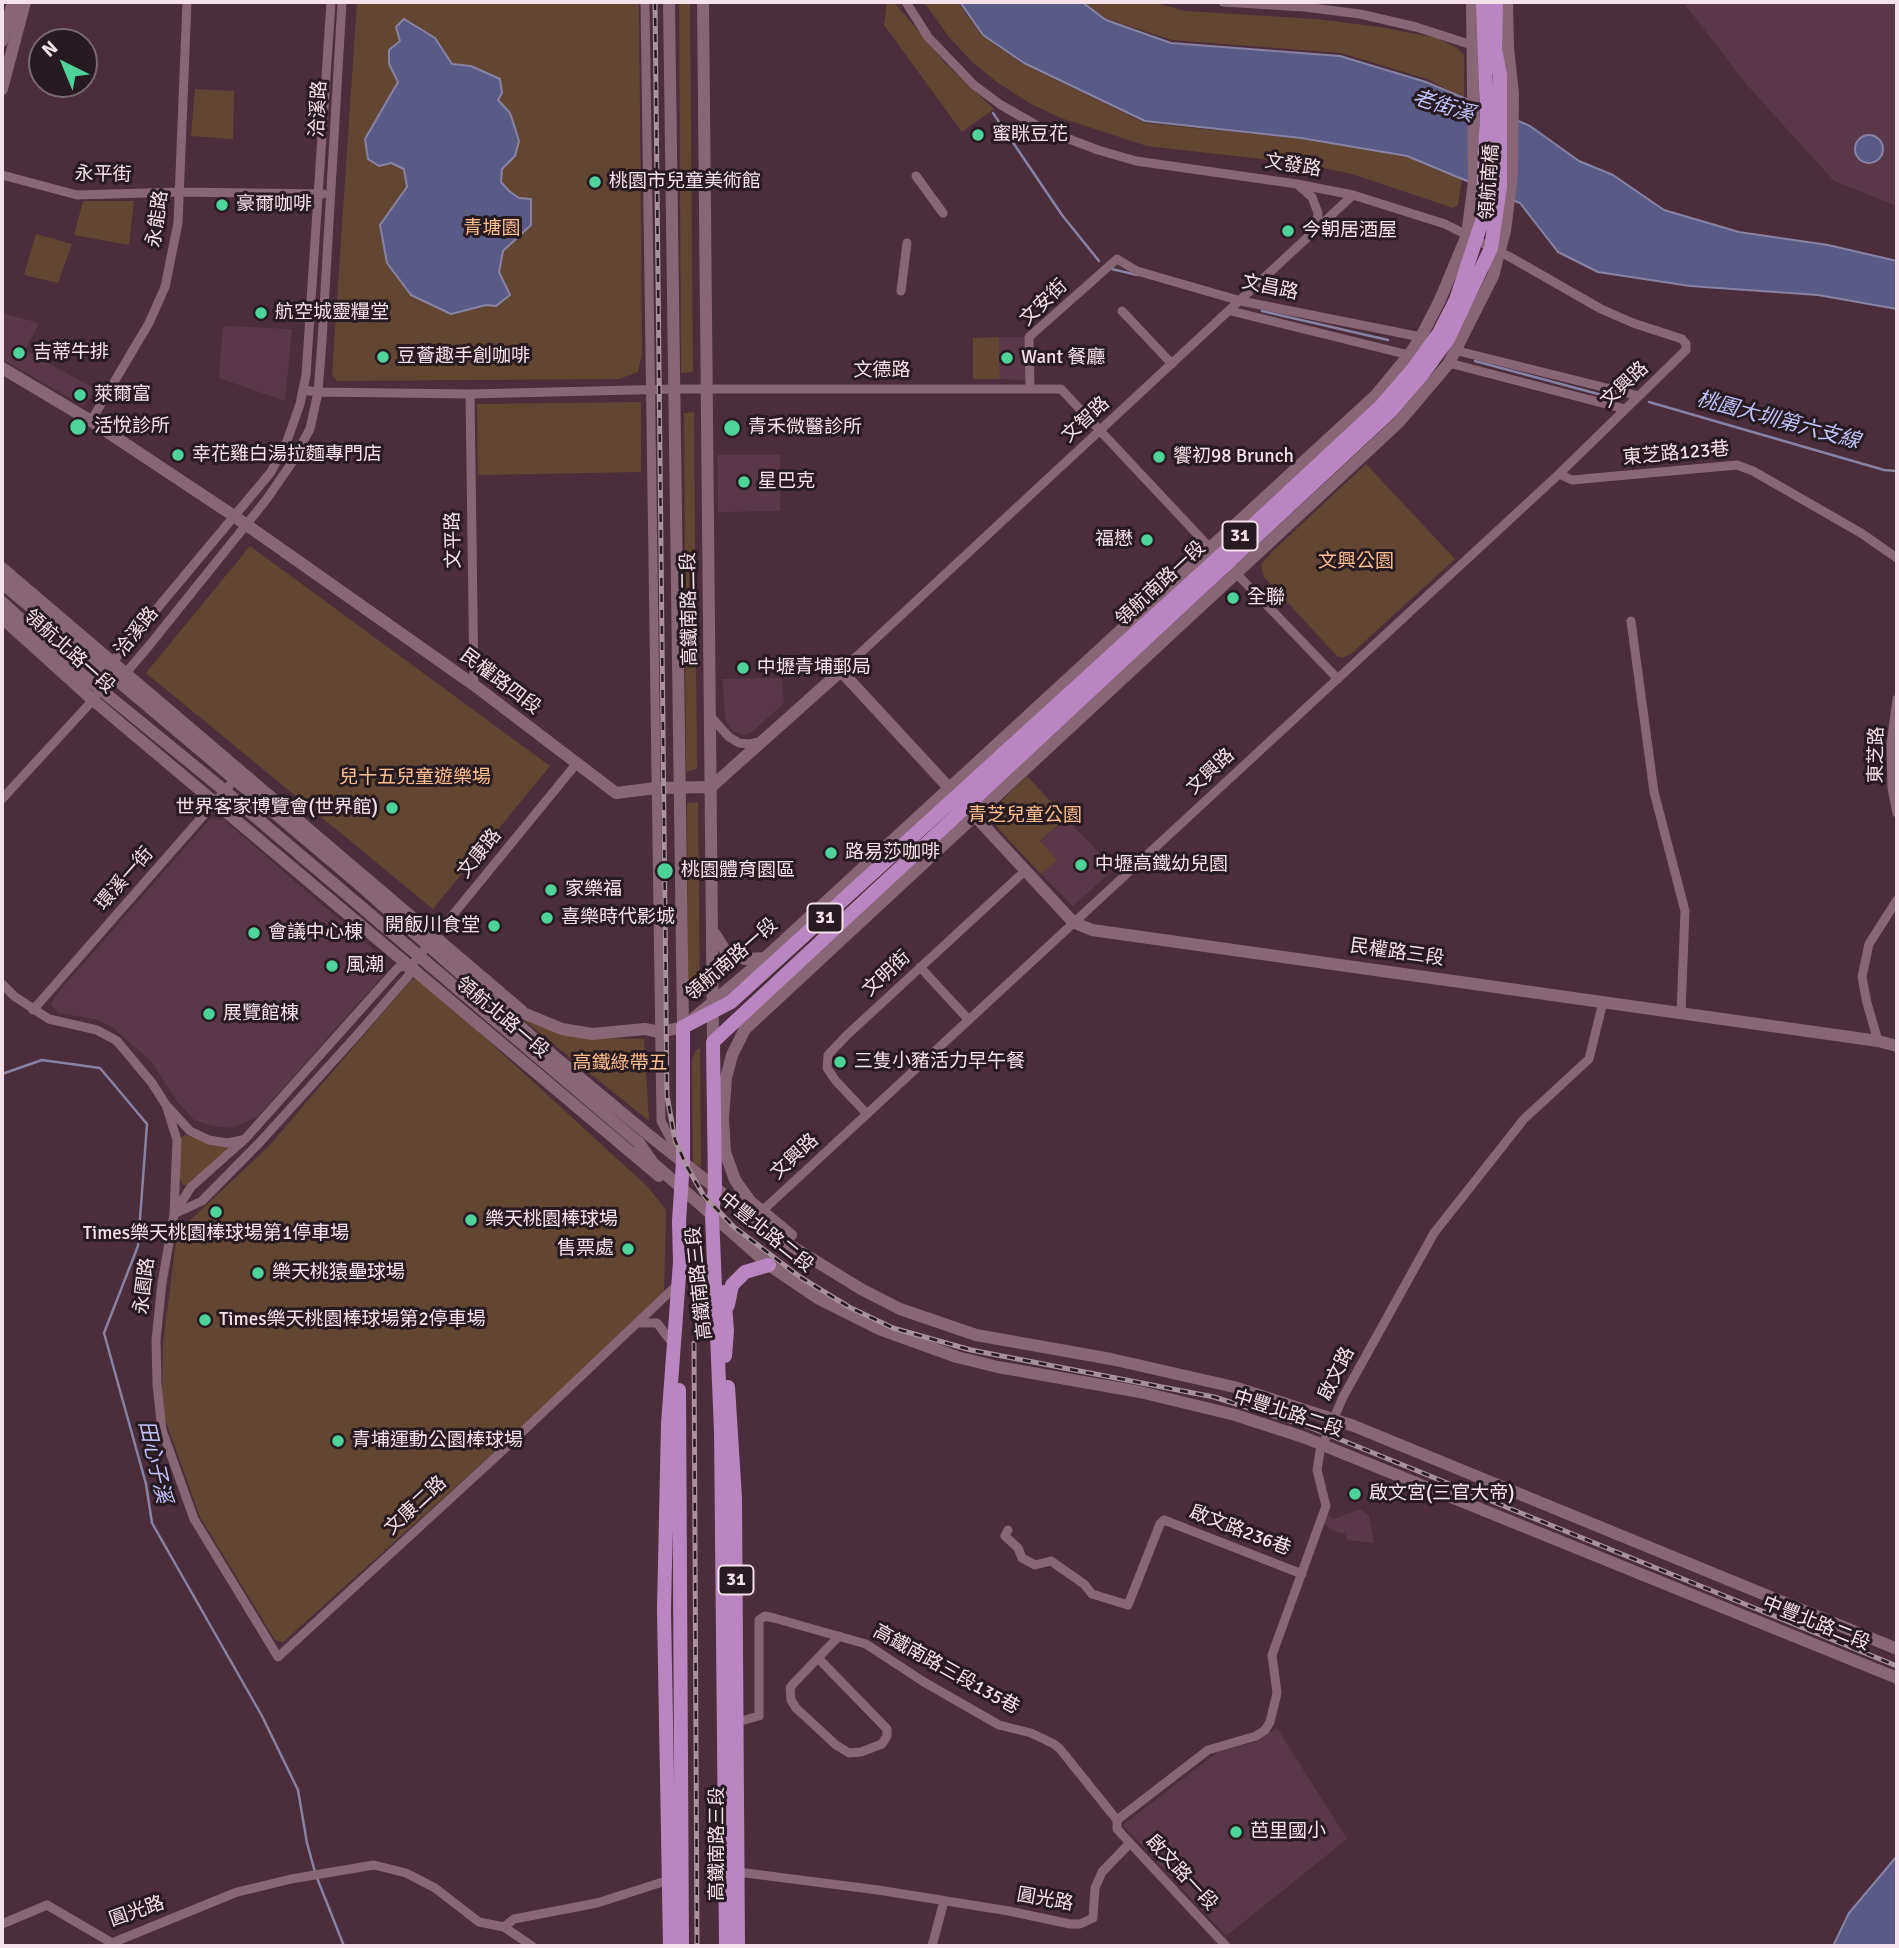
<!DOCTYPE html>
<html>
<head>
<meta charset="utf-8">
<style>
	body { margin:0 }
	#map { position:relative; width:1899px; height:1948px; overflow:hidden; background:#4b2d3b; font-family:Signika,sans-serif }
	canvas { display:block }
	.frame { position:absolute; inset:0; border:4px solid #f4e1e9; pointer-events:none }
	.north { position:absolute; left:28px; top:28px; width:70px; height:70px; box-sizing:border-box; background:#281a21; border:2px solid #7a6a71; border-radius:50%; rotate:317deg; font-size:19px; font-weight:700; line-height:28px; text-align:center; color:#f4e1e9 }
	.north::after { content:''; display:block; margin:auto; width:24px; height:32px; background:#4ed39a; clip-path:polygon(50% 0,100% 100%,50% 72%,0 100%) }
</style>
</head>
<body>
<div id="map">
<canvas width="1899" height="1948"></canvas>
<div class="frame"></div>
<div class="north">N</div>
</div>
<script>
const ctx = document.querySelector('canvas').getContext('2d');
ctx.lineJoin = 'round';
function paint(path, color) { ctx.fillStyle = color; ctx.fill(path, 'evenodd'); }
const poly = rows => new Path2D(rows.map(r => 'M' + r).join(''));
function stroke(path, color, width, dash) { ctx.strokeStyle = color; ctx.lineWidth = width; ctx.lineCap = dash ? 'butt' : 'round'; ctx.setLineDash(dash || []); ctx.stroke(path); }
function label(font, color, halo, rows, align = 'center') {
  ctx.font = font + ' Signika,"Noto Sans TC",sans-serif'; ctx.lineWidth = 6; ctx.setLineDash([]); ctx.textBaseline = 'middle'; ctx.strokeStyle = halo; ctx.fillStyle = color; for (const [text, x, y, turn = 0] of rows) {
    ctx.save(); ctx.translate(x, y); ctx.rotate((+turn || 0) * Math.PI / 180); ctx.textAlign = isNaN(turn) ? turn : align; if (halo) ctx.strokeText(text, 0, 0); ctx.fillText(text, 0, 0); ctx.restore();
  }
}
const built = poly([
	[1683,2,1897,2,1897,206,1834,181,1747,85],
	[2,313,39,323,25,350,95,389,84,406,2,359],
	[223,326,292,329,285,401,219,378],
	[999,337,1025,337,1025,380,1000,379],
	[780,455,780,511,718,512,717,455],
	[782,678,784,703,752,732,744,735,733,731,726,722,722,679],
	[1066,818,1114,869,1073,906,1041,874,1057,860,1040,842],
	[210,819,224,820,379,954,385,960,386,967,385,973,258,1116,233,1128,212,1126,194,1120,176,1100,151,1061,112,1027,95,1019,59,1013,51,1005,56,995],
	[1360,1509,1369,1516,1374,1543,1348,1540,1345,1534,1331,1530,1324,1523,1327,1515,1334,1519],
	[1277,1728,1347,1839,1226,1936,1123,1825,1219,1751,1255,1742]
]);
const green = poly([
	[357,2,639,2,642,354,638,372,619,379,337,381,332,374],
	[679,2,690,2,693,372,681,373],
	[887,2,894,2,945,63,994,109,962,132,884,25],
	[924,2,958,2,981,35,1023,64,1145,123,1302,139,1407,157,1462,179,1458,205,1453,208,1352,174,1304,164,1147,146,1061,118,1031,104,998,83,972,62,949,37],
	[1084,2,1151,2,1186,11,1316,19,1380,27,1437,38,1457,48,1464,55,1464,98,1427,79,1341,53,1172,40,1107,19],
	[195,89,234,91,233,139,191,136],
	[83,201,134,201,129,245,74,235],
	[36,234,72,244,58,283,24,275],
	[999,337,1000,379,973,379,973,338],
	[641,402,641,472,478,475,477,404],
	[694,412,697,769,686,772,684,413],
	[1366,464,1455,559,1351,654,1342,658,1337,656,1264,577,1261,565,1273,551],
	[250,546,550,766,433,909,146,673],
	[1027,776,1066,818,1040,841,1057,860,1041,874,996,826,991,816,994,808],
	[698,802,700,996,688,998,687,803],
	[420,978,648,1187,666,1210,664,1292,538,1413,283,1642,275,1640,200,1517,165,1419,162,1393,163,1343,176,1241,185,1225,269,1146,411,980],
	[517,1015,597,1038,644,1039,649,1121],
	[700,1048,701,1167,693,1163,692,1060,696,1050],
	[185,1135,227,1147,227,1154,191,1186,183,1185,180,1179,179,1146,181,1138]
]);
const water = poly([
	[960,2,1082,2,1106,20,1171,43,1340,56,1426,82,1530,126,1579,161,1613,175,1664,210,1739,232,1828,245,1897,261,1897,309,1818,295,1690,286,1598,272,1558,252,1520,203,1407,156,1301,138,1145,121,1024,63,983,35,960,2],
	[404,19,435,38,452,64,471,66,500,79,502,93,498,100,510,113,515,128,519,141,515,156,502,169,501,182,509,191,519,198,531,199,531,225,503,251,499,272,510,295,496,306,486,305,451,314,411,295,387,263,380,225,407,187,404,169,391,163,379,166,368,159,365,139,398,82,389,64,389,50,400,41,396,27,404,19],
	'1855 149a14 14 0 1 1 28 0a14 14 0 1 1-28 0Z',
	[1897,1856,1897,1946,1833,1946,1849,1913,1897,1856]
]);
const stream = poly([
	[993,113,1062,215,1099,261],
	[1112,269,1137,275],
	[1262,311,1388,340],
	[1475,361,1613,398],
	[1649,402,1884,470,1897,471],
	[2,1074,42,1060,100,1068,147,1124,138,1246,104,1333,146,1484,152,1523,262,1716,298,1790,307,1843,315,1872],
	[317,1878,344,1946]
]);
const street = poly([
	[645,2,661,1121,680,1157],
	[1223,2,1304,7,1360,14,1416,27,1478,47],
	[2,175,77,195,180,192,323,194],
	[916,176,943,213],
	[1298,185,1312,197,1318,213,1316,230],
	[901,291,907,243],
	[1122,311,1172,364],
	[1231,311,1409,355],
	[1458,351,1639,396],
	[1449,363,1625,409],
	[1030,388,1029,337,1117,259,1137,271,1241,301,1421,337],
	[303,390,318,392,470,394,674,389,1061,389,1212,550],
	[470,394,474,685],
	[91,421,149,323,165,287,178,223,187,2],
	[1559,474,1572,480,1737,465,1753,471,1861,533,1897,558],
	[1232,569,1338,679],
	[1631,621,1654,792,1685,911,1681,1013],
	[841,671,1353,195],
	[102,688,118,682,148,647,266,500,291,464,310,429,318,392,322,341,342,2],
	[1897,699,1891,744,1892,788,1897,813],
	[711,717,729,737,739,743,749,744,759,742],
	[2,799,93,700,102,688,105,671,271,472,287,441,300,404,306,375,331,2],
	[920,967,968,1019],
	[2,984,14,996,49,1019,97,1030,117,1041,152,1083,166,1105,177,1140,174,1214,162,1283,156,1340,157,1384,162,1430,194,1519,278,1657,500,1453,677,1285],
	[33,1010,237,777],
	[1878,1041,1867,1003,1862,977,1869,944,1897,900],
	[168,1107,190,1131,209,1140,227,1143,242,1140],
	[867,1114,836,1081,827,1068,828,1055,847,1035,1026,870],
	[175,1212,191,1187,245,1139,395,971,399,967,411,966],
	[761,1212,1559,474,1686,350,1686,344,1682,339,1633,323,1601,309,1510,257,1445,224,1353,195,1297,184,1136,161,1098,150,1043,129,1001,105,974,85,928,37,906,2],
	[174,1214,202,1201,261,1141,357,1035,409,975,411,966,577,763],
	[639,1323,657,1323,673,1344],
	[1008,1530,1005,1536,1018,1548,1022,1558,1035,1565,1051,1561,1084,1584,1092,1594,1128,1605,1160,1524,1164,1520,1302,1574],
	[818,1658,887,1729,887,1736,882,1744,861,1752,849,1753,836,1745,796,1708,791,1700,790,1688,793,1684,839,1636],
	[737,1722,759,1716,759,1620,765,1616,774,1618,866,1644,924,1682,999,1725,1031,1733,1054,1744,1060,1749,1117,1820],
	[1117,1820,1208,1750,1256,1736,1265,1730,1270,1722,1277,1693,1272,1655,1326,1506,1317,1470,1320,1451,1343,1397,1434,1233,1524,1119,1589,1059,1603,1002],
	[1117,1820,1117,1829,1226,1946],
	[738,1872,878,1890,1009,1911,1070,1924,1080,1924,1093,1918,1095,1888,1102,1872,1130,1843],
	[2,1924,47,1905,112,1943,237,1892,291,1879,374,1865,406,1873,435,1888,479,1922,504,1927,532,1946],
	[504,1927,514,1919,597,1903,669,1880],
	[932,1946,944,1901]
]);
const secondary = poly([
	[669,2,683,1027],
	[703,2,713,1042],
	[2,41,13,2],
	[2,89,25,2],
	[2,368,91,421,234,516,474,685,616,793,656,788,711,787,841,671,1073,922,1092,930,1878,1041,1897,1046],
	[2,568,522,1011],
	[2,583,355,881,555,1057,650,1136,780,1239,861,1289,900,1309,976,1335,1111,1359,1234,1387,1354,1426,1897,1649],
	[2,602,73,667,225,791,639,1143,653,1163,769,1265,819,1299,879,1329,957,1357,998,1367,1140,1392,1235,1415,1303,1437,1897,1678],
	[2,618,93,700,659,1176],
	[714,933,725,950,734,956,745,959,765,958],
	[500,1010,516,1010,562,1029,592,1034,645,1029,660,1032,683,1027,765,958,1375,396,1409,355,1421,337,1440,300,1467,235,1474,181,1472,2],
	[791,1235,750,1201,735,1180,725,1152,723,1118,726,1078,732,1055,745,1029,1399,422,1449,363,1493,276,1505,231,1512,175,1513,94,1508,48,1507,2]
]);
const primary = poly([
	[724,1292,727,1331,725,1356],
	[728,1305,732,1285,745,1272,769,1265],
	[728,1387,735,1498,738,1946],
	[679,1390,682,1946],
	[670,1946,664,1610,668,1424,680,1262,679,1221,683,1161,683,1027,731,1002,1219,557,1381,406,1413,369,1439,333,1456,300,1482,221,1487,115,1483,2],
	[726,1946,721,1431,712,1215,715,1187,713,1042,1390,412,1421,376,1448,339,1491,248,1500,187,1500,75,1495,49,1496,2]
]);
const rail = poly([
	[655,2,667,1096,675,1140,687,1167,704,1196,734,1227,800,1277,849,1307,893,1328,971,1350,1214,1397,1307,1426,1897,1666],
	[694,1343,697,1946]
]);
const markers = [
	[978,135,7,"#4ed39a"],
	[595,182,7,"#4ed39a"],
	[222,205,7,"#4ed39a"],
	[1288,231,7,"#4ed39a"],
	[261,313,7,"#4ed39a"],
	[19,353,7,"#4ed39a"],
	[383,357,7,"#4ed39a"],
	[1007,358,7,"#4ed39a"],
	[80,395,7,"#4ed39a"],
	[78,427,9,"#4ed39a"],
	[732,428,9,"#4ed39a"],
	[178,455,7,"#4ed39a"],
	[1159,457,7,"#4ed39a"],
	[744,482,7,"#4ed39a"],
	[1147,540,7,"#4ed39a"],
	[1233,598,7,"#4ed39a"],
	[743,668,7,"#4ed39a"],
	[392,808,7,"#4ed39a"],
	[831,853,7,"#4ed39a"],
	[1081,865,7,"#4ed39a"],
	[665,871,9,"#4ed39a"],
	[551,890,7,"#4ed39a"],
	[547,918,7,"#4ed39a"],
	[494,926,7,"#4ed39a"],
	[254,933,7,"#4ed39a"],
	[332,966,7,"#4ed39a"],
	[209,1014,7,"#4ed39a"],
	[840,1062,7,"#4ed39a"],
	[216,1212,7,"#4ed39a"],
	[471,1220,7,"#4ed39a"],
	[628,1249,7,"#4ed39a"],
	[258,1273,7,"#4ed39a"],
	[205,1320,7,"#4ed39a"],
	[338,1441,7,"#4ed39a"],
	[1355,1494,7,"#4ed39a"],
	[1236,1832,7,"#4ed39a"]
];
const shields = [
	[1240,536,35],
	[825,918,35],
	[736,1580,35]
];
const shieldNames = [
	["31",1240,536],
	["31",825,918],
	["31",736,1580]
];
const streetNames = [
	["洽溪路",319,109,-87],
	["文發路",1293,166,9],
	["永平街",103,175,1],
	["領航南橋",1490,182,-86],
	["永能路",158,219,-82],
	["文昌路",1270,288,12],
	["文安街",1044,303,-44],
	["文德路",882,371],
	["文興路",1625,385,-43],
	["文智路",1086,420,-43],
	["東芝路123巷",1676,454,-5],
	["文平路",454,540,-91],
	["領航南路一段",1161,584,-43],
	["高鐵南路二段",690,609,-91],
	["洽溪路",137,632,-51],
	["領航北路一段",69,652,42],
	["民權路四段",500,682,37],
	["東芝路",1877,755,-89],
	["文興路",1211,772,-43],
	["文康路",480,854,-51],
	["環溪一街",125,879,-49],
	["民權路三段",1397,953,8],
	["領航南路一段",732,960,-41],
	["文明街",887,974,-43],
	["領航北路一段",502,1018,40],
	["文興路",795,1157,-43],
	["中豐北路二段",766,1233,39],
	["高鐵南路三段",700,1283,-96],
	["永園路",145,1286,-83],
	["啟文路",1337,1374,-64],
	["中豐北路二段",1288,1414,18],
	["文康二路",416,1506,-43],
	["啟文路236巷",1240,1531,21],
	["中豐北路二段",1816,1624,22],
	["高鐵南路三段135巷",946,1670,29],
	["高鐵南路三段",718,1844,-90],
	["啟文路一段",1181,1873,47],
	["圓光路",1045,1900,10],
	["圓光路",137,1912,-19]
];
const poiNames = [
	["蜜眯豆花",992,135],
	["桃園市兒童美術館",609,182],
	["豪爾咖啡",236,205],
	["今朝居酒屋",1302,231],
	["航空城靈糧堂",275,313],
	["吉蒂牛排",33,353],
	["豆薈趣手創咖啡",397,357],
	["Want 餐廳",1021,358],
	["萊爾富",94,395],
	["活悅診所",94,427],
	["青禾微醫診所",748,428],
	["幸花雞白湯拉麵專門店",192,455],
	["饗初98 Brunch",1173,457],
	["星巴克",758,482],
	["福懋",1133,540,"right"],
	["全聯",1247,598],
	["中壢青埔郵局",757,668],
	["世界客家博覽會(世界館)",378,808,"right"],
	["路易莎咖啡",845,853],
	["中壢高鐵幼兒園",1095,865],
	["桃園體育園區",681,871],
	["家樂福",565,890],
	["喜樂時代影城",561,918],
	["開飯川食堂",480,926,"right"],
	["會議中心棟",268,933],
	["風潮",346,966],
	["展覽館棟",223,1014],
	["三隻小豬活力早午餐",854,1062],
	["樂天桃園棒球場",485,1220],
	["Times樂天桃園棒球場第1停車場",216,1234,"center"],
	["售票處",614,1249,"right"],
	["樂天桃猿壘球場",272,1273],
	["Times樂天桃園棒球場第2停車場",219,1320],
	["青埔運動公園棒球場",352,1441],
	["啟文宮(三官大帝)",1369,1494],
	["芭里國小",1250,1832]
];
const parkNames = [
	["青塘園",492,229],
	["文興公園",1356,562],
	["兒十五兒童遊樂場",415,778],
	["青芝兒童公園",1025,816],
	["高鐵綠帶五",620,1064]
];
const waterNames = [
	["老街溪",1443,107,17],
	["桃園大圳第六支線",1778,421,15],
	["田心子溪",154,1462,77]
];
paint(built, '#5b3849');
paint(green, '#624631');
paint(water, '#595b86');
stroke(water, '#8883a4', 2);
stroke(stream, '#8883a4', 2.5);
stroke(street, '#886675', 9);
stroke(secondary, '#886675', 12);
stroke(primary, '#ba86c1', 14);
stroke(rail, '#a9919b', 5);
stroke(rail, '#281a21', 2.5, [8]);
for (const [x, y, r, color] of markers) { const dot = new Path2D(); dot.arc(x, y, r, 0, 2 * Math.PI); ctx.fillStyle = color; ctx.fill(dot); stroke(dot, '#281a21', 2.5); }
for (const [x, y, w] of shields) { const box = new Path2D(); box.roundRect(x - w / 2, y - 14.5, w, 29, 5); ctx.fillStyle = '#281a21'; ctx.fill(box); stroke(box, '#f4e1e9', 2); }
label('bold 18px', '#f4e1e9', null, shieldNames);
label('19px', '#f4e1e9', '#281a21', streetNames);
label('19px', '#f4e1e9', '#281a21', poiNames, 'left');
label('19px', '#ffbe8c', '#281a21', parkNames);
label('italic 21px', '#bfc3fc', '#281a21', waterNames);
</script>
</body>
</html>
